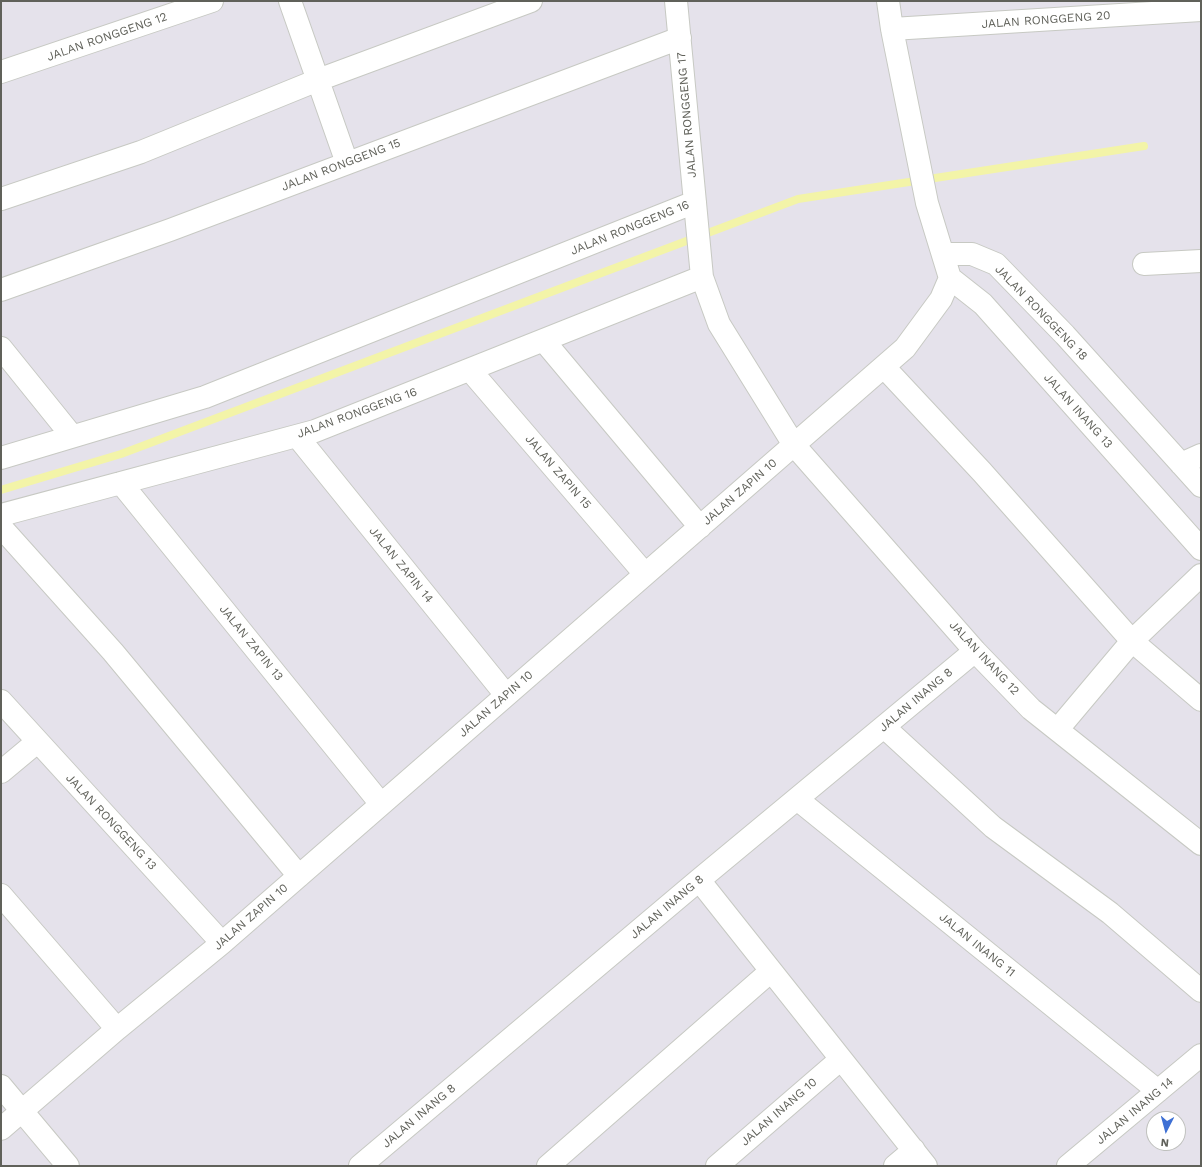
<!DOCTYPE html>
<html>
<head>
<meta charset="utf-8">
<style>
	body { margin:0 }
	#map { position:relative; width:1202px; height:1167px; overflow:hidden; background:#e5e2eb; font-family:"Work Sans",sans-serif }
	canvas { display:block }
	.frame { position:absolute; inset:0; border:2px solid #60615a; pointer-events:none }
	.north { position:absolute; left:1146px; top:1111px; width:40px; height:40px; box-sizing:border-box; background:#fff; border:1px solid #bfc0bd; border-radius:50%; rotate:186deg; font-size:11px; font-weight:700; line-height:16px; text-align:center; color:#60615a }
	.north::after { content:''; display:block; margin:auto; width:14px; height:18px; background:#3e70d4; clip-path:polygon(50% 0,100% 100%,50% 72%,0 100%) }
</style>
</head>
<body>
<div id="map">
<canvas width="1202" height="1167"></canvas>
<div class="frame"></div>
<div class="north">N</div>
</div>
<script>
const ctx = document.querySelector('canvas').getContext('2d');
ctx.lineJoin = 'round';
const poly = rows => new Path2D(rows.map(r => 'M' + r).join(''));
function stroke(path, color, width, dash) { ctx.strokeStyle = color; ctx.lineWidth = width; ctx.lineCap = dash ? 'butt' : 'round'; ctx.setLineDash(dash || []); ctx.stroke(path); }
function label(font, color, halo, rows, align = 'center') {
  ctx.font = font + ' "Work Sans",sans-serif'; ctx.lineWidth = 4; ctx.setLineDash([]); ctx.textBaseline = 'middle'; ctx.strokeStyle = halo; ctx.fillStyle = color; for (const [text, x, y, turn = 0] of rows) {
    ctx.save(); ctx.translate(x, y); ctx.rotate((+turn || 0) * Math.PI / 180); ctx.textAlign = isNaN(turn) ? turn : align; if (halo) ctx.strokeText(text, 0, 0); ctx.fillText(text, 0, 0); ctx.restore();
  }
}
const stream = poly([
	[1,490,121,454,798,199,1144,146]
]);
const minor = poly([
	[290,1,347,163],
	[676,1,702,277,719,324,794,445,975,651,1031,709,1201,844],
	[892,29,1201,10],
	[1,72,212,1],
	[1,199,141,152,318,80,531,1],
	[944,254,972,254,996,264,1065,335,1201,486],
	[1144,264,1201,261],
	[950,278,983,304,1201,549],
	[1,290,170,230,680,38],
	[544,341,700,527],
	[1,348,72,436],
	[884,367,982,472,1132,641,1201,700],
	[470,370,645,574],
	[297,436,506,695],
	[1,458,205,397,695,202],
	[1181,464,1201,455],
	[121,483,381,804],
	[1,515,315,431,702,277],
	[1,527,113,652,299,876],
	[1,701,222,943],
	[884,727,993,827,1110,913,1201,991],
	[1058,729,1132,641,1201,575],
	[1,772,37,742],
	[797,799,1158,1091],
	[699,880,926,1166],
	[1,895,117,1029],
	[1,1086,68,1166],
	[1,1129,117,1029,222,943,905,348,941,299,950,278,927,203,892,29,888,1],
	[360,1166,699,880,975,651],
	[548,1166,771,971],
	[717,1166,841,1059],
	[895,1166,914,1150],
	[1068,1166,1201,1055]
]);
const streetNames = [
	["JALAN RONGGENG 20",1046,20,-4],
	["JALAN RONGGENG 12",107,37,-19],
	["JALAN RONGGENG 17",687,115,-95],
	["JALAN RONGGENG 15",341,165,-21],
	["JALAN RONGGENG 16",630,228,-22],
	["JALAN RONGGENG 18",1041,313,46],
	["JALAN INANG 13",1078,411,48],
	["JALAN RONGGENG 16",357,413,-20],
	["JALAN ZAPIN 15",558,472,49],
	["JALAN ZAPIN 10",740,492,-41],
	["JALAN ZAPIN 14",401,565,51],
	["JALAN ZAPIN 13",251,643,51],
	["JALAN INANG 12",984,658,47],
	["JALAN INANG 8",916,700,-40],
	["JALAN ZAPIN 10",496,704,-41],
	["JALAN RONGGENG 13",111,822,47],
	["JALAN INANG 8",667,907,-40],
	["JALAN ZAPIN 10",251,917,-41],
	["JALAN INANG 11",977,945,39],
	["JALAN INANG 14",1135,1111,-40],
	["JALAN INANG 10",779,1112,-41],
	["JALAN INANG 8",419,1116,-40]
];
stroke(stream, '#f3f4a8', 8);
stroke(minor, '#c7c9c3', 24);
stroke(minor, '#fff', 22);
label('12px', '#60615a', '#fff', streetNames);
</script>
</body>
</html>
